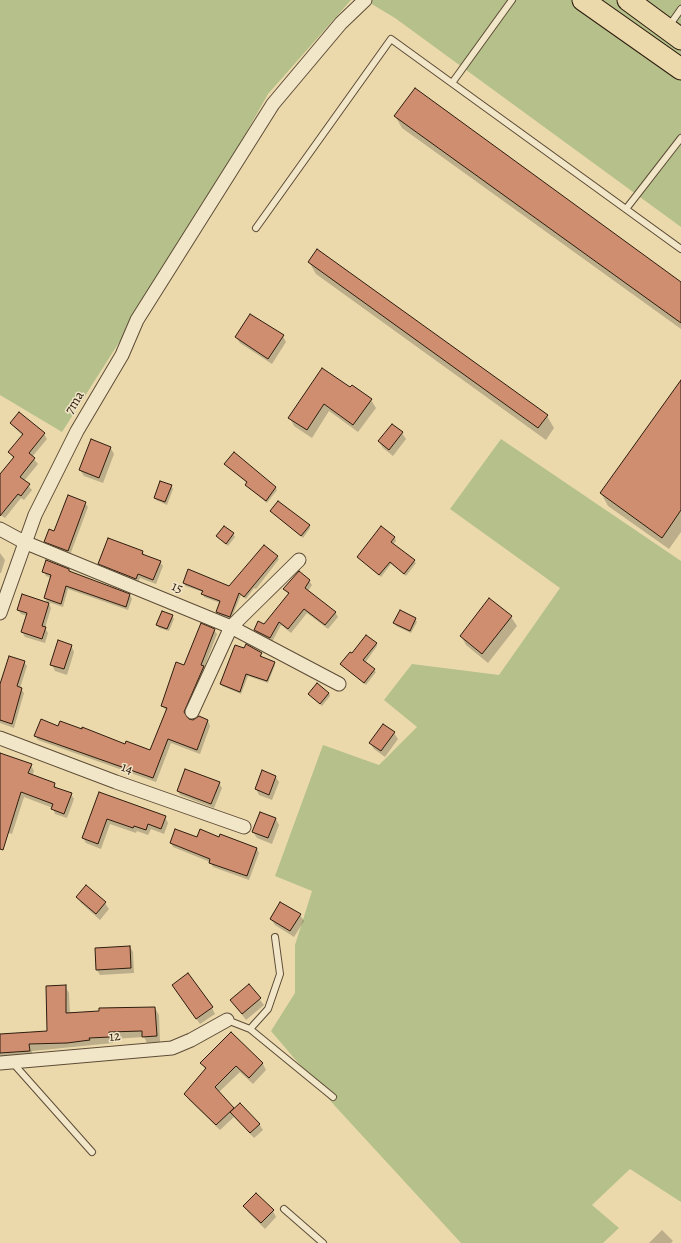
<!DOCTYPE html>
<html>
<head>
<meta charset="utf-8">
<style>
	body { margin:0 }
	canvas { display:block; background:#ebd9ac }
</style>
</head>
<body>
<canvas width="681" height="1243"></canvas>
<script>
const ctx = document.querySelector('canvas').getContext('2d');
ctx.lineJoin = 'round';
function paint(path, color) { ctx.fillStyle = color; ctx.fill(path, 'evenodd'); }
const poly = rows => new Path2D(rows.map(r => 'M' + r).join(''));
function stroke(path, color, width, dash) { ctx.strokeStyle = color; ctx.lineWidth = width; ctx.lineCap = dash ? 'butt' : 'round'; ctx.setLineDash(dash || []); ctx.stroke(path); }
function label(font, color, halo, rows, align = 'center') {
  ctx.font = font + ' Alegreya,serif'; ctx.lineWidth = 3; ctx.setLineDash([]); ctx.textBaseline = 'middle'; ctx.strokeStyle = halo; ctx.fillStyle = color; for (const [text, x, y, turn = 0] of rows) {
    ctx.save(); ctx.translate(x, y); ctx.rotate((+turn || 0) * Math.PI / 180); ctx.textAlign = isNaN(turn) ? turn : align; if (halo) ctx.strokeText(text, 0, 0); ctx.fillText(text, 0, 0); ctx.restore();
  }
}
const green = poly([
	[0,0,351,0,268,94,197,220,62,432,0,395],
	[365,0,681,0,681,227,395,18],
	[501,439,681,561,681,1202,630,1169,592,1205,619,1228,603,1243,461,1243,335,1106,271,1031,295,993,295,945,312,891,275,876,323,745,379,765,417,727,384,700,412,664,499,675,560,588,450,509]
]);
const shadow = poly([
	[395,116,681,283,681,329,402,128],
	[309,262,547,416,554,428,546,440,316,274],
	[283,336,286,342,272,364,240,343,236,337],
	[681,382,681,532,669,549,608,506,601,493],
	[350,388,371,400,376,408,358,432,329,411,312,438,294,426,290,418],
	[19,414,44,434,47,439,32,457,38,464,24,481,32,490,24,500,21,498,5,518,0,515,0,475,14,459,9,452,23,436,11,424],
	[402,433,406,439,393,456,383,448,379,442],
	[110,447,114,454,103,483,84,476,80,470],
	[225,464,276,488,277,490,267,503,248,487,246,485,247,483],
	[171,486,173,489,167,505,156,500,155,498],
	[85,503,88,507,70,555,48,546,46,542],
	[271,511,309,525,310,528,303,538],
	[382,528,395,538,396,541,393,545,416,563,406,576,391,564,381,577,358,557],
	[233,534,235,537,228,546,217,536],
	[109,539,143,552,145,556,160,562,163,566,156,584,140,578,138,583,102,568,100,564],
	[0,553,5,560,1,573,0,573],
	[277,557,279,559,256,589,254,588,246,599,241,595,231,619,218,614,217,611,220,603,204,597,203,592,185,586,184,583,229,587],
	[44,572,70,572,130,595,132,599,128,610,68,589,63,607,48,602,51,608,45,628,48,633,45,643,25,637,22,632,27,616,21,614,18,610,48,604,45,598,51,578,46,576],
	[309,581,312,585,308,591,335,612,338,617,328,629,307,613,291,633,281,625,272,642,257,634,255,630,264,625,289,595,284,589],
	[489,600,511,617,517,626,488,663,466,645,461,636],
	[172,616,174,619,169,631,159,628,157,625],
	[415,619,417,622,411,633,396,626,395,623],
	[214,630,217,634,204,668,206,672,186,717,188,720,208,721,210,726,200,754,171,743,156,782,38,740,35,736,59,727,150,751,167,711,162,706,185,667],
	[376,643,377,646,365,663,376,672,366,685,341,665,352,655],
	[71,645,74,652,67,675,55,671,52,665],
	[244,650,261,653,262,658,274,663,275,665,268,683,248,676,241,694,222,686,221,684],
	[24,662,27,666,20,688,24,693,14,728,0,723,0,688],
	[329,693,330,696,322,706,309,694],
	[394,733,398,739,385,757,374,749,370,743],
	[31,765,34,771,32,776,54,784,57,789,71,794,74,799,67,818,55,814,53,808,24,797,12,834,0,830,0,792],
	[275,776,279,782,272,800,259,795,256,789],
	[219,783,222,788,214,808,180,795,178,791],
	[100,793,165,817,168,823,164,834,151,829,148,835,137,831,136,833,110,824,101,849,86,843,83,838],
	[260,813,276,819,279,825,272,844,257,838,253,832],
	[219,838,257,849,259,853,249,880,213,867,210,862,173,847,171,843,198,839],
	[86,887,105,903,109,909,100,920,81,903,77,897],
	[300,915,304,921,294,937,275,925,271,919],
	[130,947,133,952,134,973,100,975,97,970],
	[65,986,69,993,70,1014,155,1008,159,1015,160,1042,147,1043,144,1037,113,1039,113,1043,32,1051,33,1058,0,1060,0,1035,48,1032],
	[249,986,264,1005,246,1020,231,1000],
	[175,988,212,1008,215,1014,200,1024],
	[231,1034,263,1064,266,1070,253,1084,240,1072,219,1092,234,1110,259,1124,263,1130,254,1138,234,1117,220,1130,189,1100,185,1094,206,1070,201,1063],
	[245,1206,273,1211,276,1217,265,1229,248,1212],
	[662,1230,673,1241,671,1243,649,1243]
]);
const building = poly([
	[415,88,681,282,681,323,394,116,415,88],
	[317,249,548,415,538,428,308,262,317,249],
	[250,314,284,335,268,359,235,337,250,314],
	[322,368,350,387,352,385,372,399,353,425,324,404,307,430,288,418,322,368],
	[681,380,681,510,662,538,600,493,681,380],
	[19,412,45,433,29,453,35,458,20,477,30,484,21,496,18,494,0,516,0,474,14,457,8,452,23,434,10,423,19,412],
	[392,424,403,432,389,450,378,441,392,424],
	[91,439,111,447,99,478,79,470,91,439],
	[234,452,276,487,266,501,245,485,247,482,224,464,234,452],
	[160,481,172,485,165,502,154,498,160,481],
	[68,495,86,502,68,551,44,542,49,529,54,531,68,495],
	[278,501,310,525,301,536,270,511,278,501],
	[224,526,234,533,226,544,216,536,224,526],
	[381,526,395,537,391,542,415,560,404,574,390,562,379,575,357,557,381,526],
	[108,538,143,551,142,554,161,561,153,580,138,574,136,579,98,564,108,538],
	[264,545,278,556,244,597,239,593,230,617,216,612,220,601,201,594,203,591,183,583,188,569,229,586,264,545],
	[46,560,69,569,69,571,130,594,126,607,66,586,61,604,44,598,51,575,42,572,46,560],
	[299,571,310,580,305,588,336,612,325,625,304,609,288,629,279,622,270,638,254,630,258,621,264,624,289,593,283,589,299,571],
	[22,594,49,603,42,626,46,627,42,639,21,632,27,613,17,610,22,594],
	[489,598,512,616,482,654,460,636,489,598],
	[400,610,416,618,410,631,393,623,400,610],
	[162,611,173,615,167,629,156,625,162,611],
	[201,623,215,629,201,665,204,666,184,712,189,719,193,720,199,716,208,720,197,750,168,739,153,778,34,736,41,719,58,726,60,721,82,729,82,727,125,744,126,741,150,750,167,708,161,706,176,662,184,665,201,623],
	[366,635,377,643,363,660,375,669,364,683,340,664,350,652,352,653,366,635],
	[58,640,72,645,64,669,50,665,58,640],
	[246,644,262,653,260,656,275,662,267,681,246,674,240,692,220,684,235,645,244,648,246,644],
	[9,656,25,661,17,686,22,688,12,724,0,720,0,684,9,656],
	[317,683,329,693,320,704,308,694,317,683],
	[383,724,395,732,381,751,369,743,383,724],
	[0,753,32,764,28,773,55,783,54,787,72,793,64,814,51,809,53,804,21,792,3,850,0,849,0,753],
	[185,769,220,782,211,804,177,791,185,769],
	[262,770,276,776,269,795,255,789,262,770],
	[99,792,166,816,161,829,148,824,146,830,134,826,133,828,107,819,98,844,82,838,99,792],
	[260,812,276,818,268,838,252,832,260,812],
	[175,829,197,837,200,829,219,837,220,834,257,848,247,876,209,863,210,859,170,843,175,829],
	[86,885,106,902,96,914,76,897,86,885],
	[280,902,301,914,290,931,270,919,280,902],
	[130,946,131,968,96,970,95,948,130,946],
	[188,973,213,1007,196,1019,172,985,188,973],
	[249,984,261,998,242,1014,230,1000,249,984],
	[66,985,66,1013,99,1011,99,1008,155,1007,157,1036,142,1037,142,1031,109,1032,110,1037,89,1038,90,1040,67,1043,29,1044,30,1051,0,1053,0,1034,47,1031,46,986,66,985],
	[231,1032,263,1063,249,1078,236,1066,215,1087,234,1108,216,1125,184,1094,206,1068,200,1063,231,1032],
	[240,1103,260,1124,250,1133,230,1112,240,1103],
	[256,1193,274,1210,261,1223,243,1206,256,1193]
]);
const service = poly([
	[669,26,681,9],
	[452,83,512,0],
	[626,209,681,138],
	[256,228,391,39,681,249],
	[227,1020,250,1029,268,1009,280,974,275,937],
	[250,1029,333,1097],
	[12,1062,92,1152],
	[284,1209,323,1243]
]);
const minor = poly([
	[0,529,24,542,231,627,339,684],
	[0,613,35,515,77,431,122,355,137,320,273,104,341,23,365,0],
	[192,712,231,627,299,560],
	[0,738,116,782,244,827],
	[0,1063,172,1048,191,1040,227,1020]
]);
const trunk = poly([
	[583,0,681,69],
	[628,0,681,39]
]);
const streetNames = [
	["7ma",75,403,-59],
	["15",177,588,22],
	["14",127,769,20],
	["12",115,1037,-5]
];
paint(green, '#b5c08b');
paint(shadow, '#0003');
paint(building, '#cf8e70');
stroke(building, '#2e1d0e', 1);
stroke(service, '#5d4c36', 8);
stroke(minor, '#5d4c36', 15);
stroke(trunk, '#2e1d0e', 23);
stroke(service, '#f2e6c9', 6);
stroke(minor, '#f2e6c9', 13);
stroke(trunk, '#ebd9ac', 21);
label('14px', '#2e1d0e', '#f2e6c9', streetNames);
</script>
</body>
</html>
